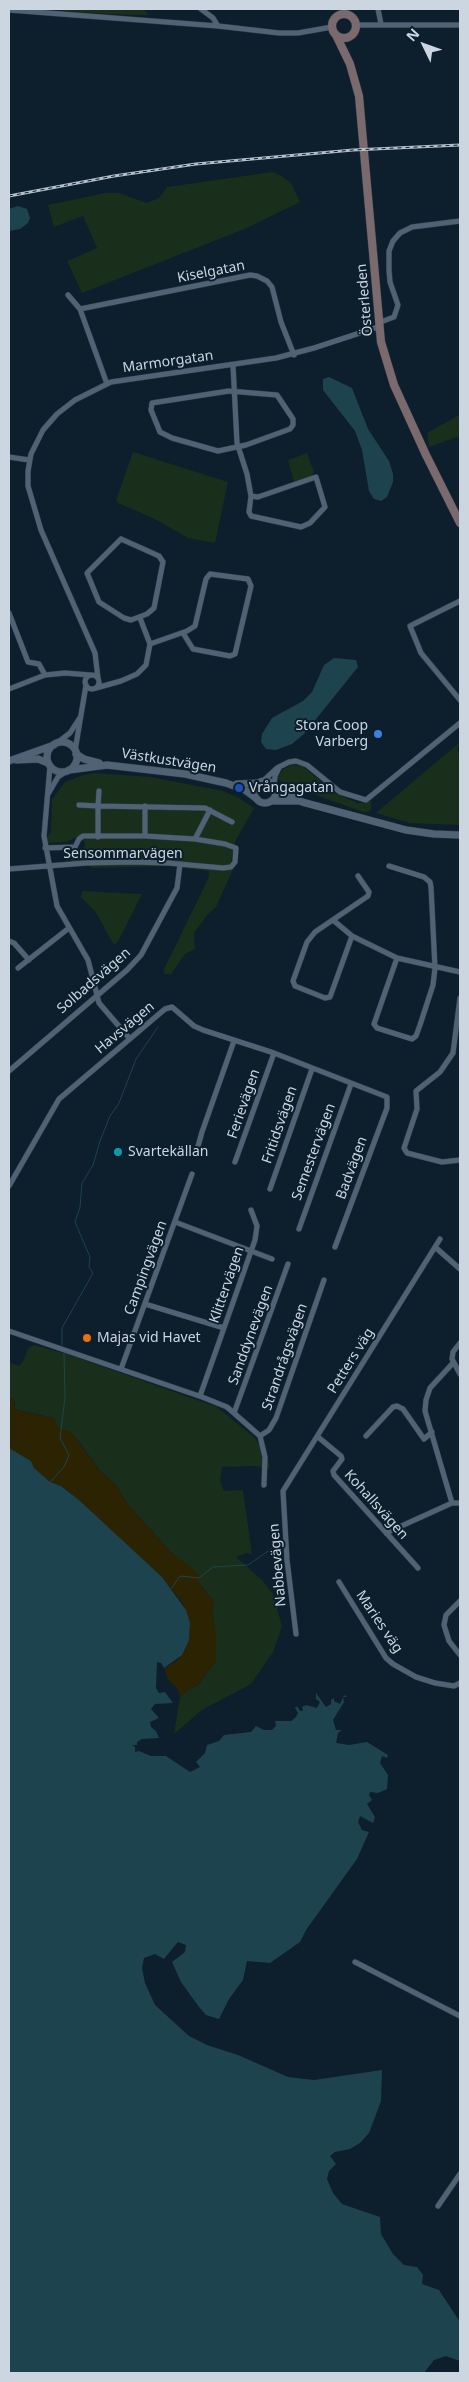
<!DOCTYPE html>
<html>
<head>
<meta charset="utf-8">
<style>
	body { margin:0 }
	#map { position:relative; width:469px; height:2382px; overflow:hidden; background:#0d1e2c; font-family:"Noto Sans",sans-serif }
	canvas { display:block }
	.frame { position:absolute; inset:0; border:10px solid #cbd6e0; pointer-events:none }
	.north { position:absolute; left:399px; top:20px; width:50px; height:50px; -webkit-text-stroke:4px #0d1e2c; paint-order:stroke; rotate:312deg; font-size:14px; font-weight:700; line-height:20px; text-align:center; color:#cbd6e0 }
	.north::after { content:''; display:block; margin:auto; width:18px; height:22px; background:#cbd6e0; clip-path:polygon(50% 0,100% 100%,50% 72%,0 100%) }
</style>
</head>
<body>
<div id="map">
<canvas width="469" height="2382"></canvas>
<div class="frame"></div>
<div class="north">N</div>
</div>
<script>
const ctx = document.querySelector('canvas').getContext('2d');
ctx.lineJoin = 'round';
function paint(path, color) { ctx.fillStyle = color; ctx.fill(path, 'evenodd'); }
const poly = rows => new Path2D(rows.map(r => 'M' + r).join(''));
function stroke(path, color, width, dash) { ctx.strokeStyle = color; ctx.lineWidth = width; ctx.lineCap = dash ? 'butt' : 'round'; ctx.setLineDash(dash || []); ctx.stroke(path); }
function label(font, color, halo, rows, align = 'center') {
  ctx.font = font + ' "Noto Sans",sans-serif'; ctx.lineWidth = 4; ctx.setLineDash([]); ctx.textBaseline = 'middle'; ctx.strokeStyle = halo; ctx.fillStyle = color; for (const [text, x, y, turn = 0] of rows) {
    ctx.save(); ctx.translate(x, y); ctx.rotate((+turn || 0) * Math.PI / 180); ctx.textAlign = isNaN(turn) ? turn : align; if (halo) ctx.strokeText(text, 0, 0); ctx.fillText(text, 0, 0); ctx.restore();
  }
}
const green = poly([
	[40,9,144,9,148,15,108,14],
	[272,172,280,175,291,183,300,202,247,228,82,293,67,261,97,248,83,216,54,227,48,205,105,193,119,193,147,203,159,198,167,187],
	[459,415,460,436,429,447,427,433],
	[133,452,228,482,215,543,188,538,153,518,118,503,116,500],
	[307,453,314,472,310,477,294,482,288,460],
	[460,742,457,749,460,756,460,825,409,823,376,813],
	[291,765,302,766,337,794,358,803,371,801,371,809,368,812,363,812,285,784,278,779,278,777,282,770],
	[95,773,151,777,223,791,239,798,254,808,235,842,231,862,234,867,216,907,208,914,194,933,195,949,185,954,171,974,164,974,164,969,209,877,209,871,171,866,91,868,90,862,71,861,70,854,84,852,85,843,79,836,66,842,46,843,46,838,51,832,52,800,56,794,65,782,80,776],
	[82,891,142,894,118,942,114,945,95,911,81,897],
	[34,1345,67,1354,217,1407,255,1438,269,1462,270,1469,256,1466,222,1467,220,1481,224,1491,243,1490,252,1555,247,1553,236,1557,262,1580,273,1594,282,1626,273,1652,251,1684,202,1710,174,1734,180,1697,189,1689,198,1685,216,1660,216,1636,212,1613,213,1605,212,1599,199,1583,199,1576,171,1552,128,1505,116,1485,100,1471,77,1439,59,1428,53,1418,14,1409,15,1401,12,1398,9,1400,9,1362,19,1366,23,1362,28,1348]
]);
const sand = poly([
	[12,1398,15,1400,13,1406,17,1410,53,1418,59,1428,71,1432,100,1471,116,1485,128,1505,171,1552,199,1574,199,1583,214,1602,212,1613,216,1636,216,1660,198,1685,189,1689,180,1697,177,1688,169,1681,164,1668,179,1659,189,1640,190,1623,183,1604,162,1577,79,1500,62,1486,50,1482,34,1468,31,1461,9,1448,9,1400]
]);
const water = poly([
	[18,206,27,209,30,218,28,223,20,229,9,231,9,209],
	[329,377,352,388,368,429,389,461,393,474,393,482,387,497,381,501,374,499,369,491,362,450,355,431,323,390,323,379],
	[334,658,356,660,358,667,304,734,292,744,276,750,266,749,261,742,262,734,272,718,303,701,312,692,324,665],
	[9,1448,31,1461,34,1468,50,1482,61,1486,79,1500,162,1577,186,1610,190,1623,189,1640,182,1655,164,1668,161,1663,157,1662,156,1688,159,1693,165,1692,173,1703,155,1704,151,1709,159,1718,150,1722,151,1727,156,1731,159,1738,142,1739,137,1742,137,1745,132,1745,135,1747,135,1752,139,1751,151,1756,166,1756,190,1772,200,1767,196,1762,205,1753,207,1745,219,1741,224,1735,251,1732,256,1726,264,1730,272,1730,276,1726,275,1721,291,1721,296,1717,298,1713,295,1708,297,1706,300,1711,303,1711,302,1707,306,1705,317,1708,320,1702,316,1699,316,1693,326,1707,331,1704,331,1700,334,1698,334,1701,340,1704,344,1695,347,1697,343,1697,344,1702,333,1720,336,1730,342,1730,338,1733,336,1743,349,1745,367,1742,388,1755,387,1758,382,1756,380,1763,388,1775,387,1789,378,1793,370,1792,369,1795,372,1800,367,1804,375,1817,373,1823,360,1816,358,1822,362,1830,369,1832,357,1859,306,1930,300,1942,270,1963,247,1961,243,1980,229,1999,219,2019,206,2015,199,2007,181,1982,172,1962,185,1952,186,1945,178,1942,164,1959,155,1954,144,1958,142,1968,145,1983,155,2005,189,2036,207,2045,238,2055,288,2077,314,2080,382,2070,381,2101,369,2133,360,2143,350,2149,335,2152,330,2156,336,2164,329,2171,327,2179,333,2193,342,2204,380,2217,381,2234,393,2254,404,2265,417,2267,423,2275,422,2284,439,2290,460,2322,460,2361,446,2356,434,2360,424,2373,9,2373]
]);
const stream = poly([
	[62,1345,62,1328,93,1273,89,1267,90,1257,75,1222,80,1207,82,1183,93,1165,100,1141,110,1116,119,1103,136,1059,158,1027],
	[50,1482,64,1467,69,1455,60,1438,65,1397,64,1353],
	[171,1589,180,1576,199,1578,213,1567,248,1565,277,1545]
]);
const minor = poly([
	[201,9,213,18,218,26],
	[378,9,381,24],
	[9,10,218,26,279,33,298,33,332,27],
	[356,25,460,25],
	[68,295,80,309,107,384],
	[80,309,250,275,257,276,267,281,272,287,281,322,294,355],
	[378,323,394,317,398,305,390,282,389,270,389,251,393,241,400,233,412,227,460,221],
	[233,365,237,443,247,474,251,496,258,497,316,477,325,507,310,523,301,527,251,516,249,512,251,496],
	[229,391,277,395,293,419,293,425,290,429,246,445,218,451,172,438,160,432,151,410,152,403,229,391],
	[9,457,29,460],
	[121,539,159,556,163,562,154,608,147,614,131,620,124,618,99,602,87,573,121,539],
	[460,601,410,626,421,653,460,700],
	[9,613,28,662,39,664,45,675],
	[150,644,187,631,195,626,206,579,210,574,248,579,251,586,235,654,230,656,193,649,183,633],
	'85 682a7 7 0 1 1 14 0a7 7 0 1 1-14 0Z',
	[98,678,95,653,41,530,28,486,28,471,31,454,43,430,57,414,75,400,111,382,276,358,314,348,378,327],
	[96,688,121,681,137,674,146,665,150,644,140,618],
	[9,689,45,675,65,673,90,675],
	[57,743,70,733,79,719],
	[75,751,86,685],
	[50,766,44,836,57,906,88,960,99,1003,130,1039],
	[262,782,277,768,289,762,296,761,307,765,340,792,366,800,460,723],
	[274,786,275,776,279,768],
	[48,794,58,777,67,771],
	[79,805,98,806,99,791],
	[145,806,145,836],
	[98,837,98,806,205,808,232,822],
	[195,839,210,810],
	[389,866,424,877,430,882,431,887,435,968,433,985,420,1025,416,1036,412,1039,377,1028,374,1024,397,958],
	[9,869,86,863,132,862,168,863,223,868,231,867,235,862,236,848,225,844,195,839,145,836,83,836,79,839,75,847,45,848],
	[333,920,352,936,397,958,460,972],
	[352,936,330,997,325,998,295,986,293,981,307,942,315,932,368,896,369,892,358,876],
	[9,941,14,943,29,960],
	[18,968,69,928],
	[460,998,453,1053,440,1072,416,1091,417,1109,404,1148,407,1153,442,1162,460,1160],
	[9,1071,127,970,141,955,177,888,180,864],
	[197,1150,202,1132,234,1041],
	[235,1162,274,1053],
	[9,1186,59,1099,165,1009,172,1007,194,1026,203,1030,274,1053,387,1097,387,1108,335,1247],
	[270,1189,312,1069],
	[175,1222,272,1259],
	[299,1229,351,1084],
	[435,1247,460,1269],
	[145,1304,224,1328],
	[9,1331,202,1397,227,1407,260,1436,265,1457,264,1485],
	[460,1343,453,1352,452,1359,460,1374],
	[453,1363,430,1388,426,1400,425,1411,452,1503,460,1503],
	[121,1369,192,1174],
	[200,1396,255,1240,257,1226,251,1210],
	[234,1413,288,1264],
	[260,1436,269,1430,276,1418,324,1280],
	[366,1436,393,1407,397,1406,403,1409,424,1439,432,1432],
	[318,1437,341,1456,342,1459,333,1471,334,1475,418,1568],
	[386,1533,452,1503],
	[339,1582,386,1658,393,1664,416,1677,435,1683,454,1686,460,1683],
	[460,1601,446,1615,444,1625,449,1641,460,1655],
	[296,1634,287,1560,283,1491,440,1239],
	[355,1962,460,2016],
	[438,2206,460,2174]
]);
const tertiary = poly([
	'47 757a15 15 0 1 1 30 0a15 15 0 1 1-30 0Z',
	[76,754,84,759,99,763],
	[17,760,38,759,48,763],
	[9,761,54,745],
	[69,770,107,765,185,774,226,783,245,790,257,799],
	'254 792a11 11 0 1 1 22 0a11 11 0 1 1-22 0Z',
	[237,784,261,783],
	[275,787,302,802,406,830,434,834,460,835],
	[271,801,298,801]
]);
const secondary = poly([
	'332 26a12 12 0 1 1 24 0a12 12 0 1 1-24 0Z',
	[336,35,350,64,359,96,381,342,394,385,426,455,460,523]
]);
const rail = poly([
	[9,196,114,176,196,164,353,150,460,145]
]);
const markers = [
	[378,734,5,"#3f7fe0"],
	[239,788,5,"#1a4fb4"],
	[118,1152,5,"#0f9aa8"],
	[87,1338,5,"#e8710a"]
];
const streetNames = [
	["Kiselgatan",211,272,-11],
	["Österleden",365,300,-95],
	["Marmorgatan",168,362,-8],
	["Västkustvägen",169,761,9],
	["Sensommarvägen",123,854],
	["Solbadsvägen",94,981,-41],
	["Havsvägen",125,1028,-40],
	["Ferievägen",244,1104,-71],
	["Fritidsvägen",280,1125,-71],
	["Semestervägen",314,1152,-70],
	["Badvägen",352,1168,-70],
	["Campingvägen",146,1268,-70],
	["Klittervägen",227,1285,-71],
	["Sanddynevägen",251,1335,-70],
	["Strandrågsvägen",285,1357,-71],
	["Petters väg",351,1361,-58],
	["Kohallsvägen",376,1505,48],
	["Nabbevägen",278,1565,-95],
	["Maries väg",379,1622,56]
];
const poiNames = [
	["Stora Coop",368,726,"right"],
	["Varberg",368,742,"right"],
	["Vrångagatan",249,788],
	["Svartekällan",128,1152],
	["Majas vid Havet",97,1338]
];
paint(green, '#192f1b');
paint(sand, '#2b2302');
paint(water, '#1d444e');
stroke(stream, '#1d444e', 1);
stroke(minor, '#313945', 6);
stroke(tertiary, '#313945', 8);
stroke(secondary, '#313945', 9);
stroke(minor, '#506375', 5);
stroke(tertiary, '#506375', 7);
stroke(secondary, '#7a6a6d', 8);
stroke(rail, '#b4bfca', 3);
stroke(rail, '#0d1e2c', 1, [4]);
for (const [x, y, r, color] of markers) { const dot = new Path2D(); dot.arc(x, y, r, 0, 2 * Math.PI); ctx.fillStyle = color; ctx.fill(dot); stroke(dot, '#0d1e2c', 2); }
label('14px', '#cbd6e0', '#0d1e2c', streetNames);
label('14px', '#cbd6e0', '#0d1e2c', poiNames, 'left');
</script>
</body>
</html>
